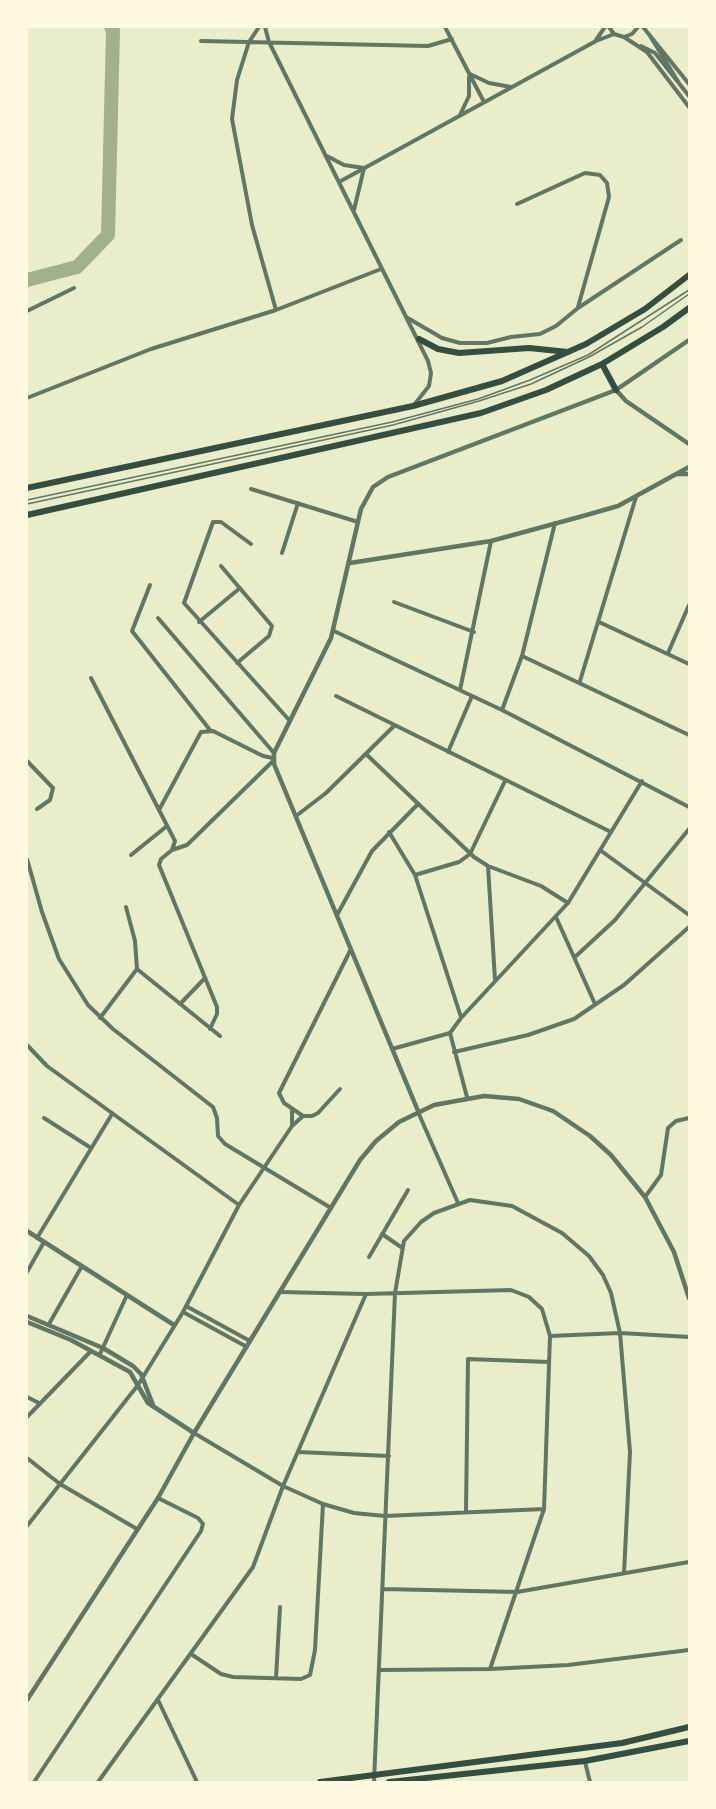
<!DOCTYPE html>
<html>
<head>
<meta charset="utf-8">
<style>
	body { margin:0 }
	#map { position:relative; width:716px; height:1809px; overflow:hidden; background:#e9edc9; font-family:Commissioner,sans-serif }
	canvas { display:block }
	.frame { position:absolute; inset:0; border:28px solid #fefae0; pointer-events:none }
</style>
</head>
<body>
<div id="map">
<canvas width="716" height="1809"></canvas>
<div class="frame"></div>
</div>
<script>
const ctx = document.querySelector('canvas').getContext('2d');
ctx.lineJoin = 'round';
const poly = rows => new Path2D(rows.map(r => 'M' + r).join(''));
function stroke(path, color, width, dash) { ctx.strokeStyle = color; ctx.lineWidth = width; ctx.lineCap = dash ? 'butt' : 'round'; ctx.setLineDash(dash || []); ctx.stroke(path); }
const river = poly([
	[27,280,77,267,108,235,113,31,111,27]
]);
const service = poly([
	[27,500,392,422,478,399,530,380,588,355,689,290],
	[27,504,393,425,479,401,531,384,589,357,642,327,689,294]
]);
const minor = poly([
	[259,27,249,42,237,80,232,119,252,225,276,310],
	[265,27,269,42,428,361,431,373,429,386,414,405],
	[445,27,484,102],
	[609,27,614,34,624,37,632,34,638,27],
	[643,27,689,84],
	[650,36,679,83],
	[624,37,647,52,689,107],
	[596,40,605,27],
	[201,41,428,46,452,39],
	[641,46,655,53,689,96],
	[470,74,489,83,511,87],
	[460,115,469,96,469,77],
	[327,156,344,165,364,168,354,210],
	[339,182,596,41,614,34],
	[517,204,585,173,600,175,607,183,609,197,578,307],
	[27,311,74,288],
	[406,317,442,338,460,343,487,343,511,337,540,334,556,326,578,308,681,240],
	[27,398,151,349,276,310,381,269],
	[251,489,358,522],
	[251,544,221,522,213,522,184,603,290,721],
	[282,553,298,503],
	[221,566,272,626,269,636,237,663],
	[150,585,132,631,210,730],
	[394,602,474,632],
	[158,618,274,753],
	[199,622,240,588],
	[599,622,689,664],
	[334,631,502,710,689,807],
	[668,653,689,605],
	[522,656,689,735],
	[91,678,175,841,172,850,161,859,159,865,217,1007,217,1014,210,1029],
	[580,681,636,497],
	[460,690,491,541],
	[336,696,611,832],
	[502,710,522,656,555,523],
	[448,752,472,696],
	[366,754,474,857,488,866,541,886,568,903],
	[27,761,53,788,50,800,37,809],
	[159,810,201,732,213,731,263,756,273,758],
	[296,816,326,793,394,726],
	[389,832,415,875,461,1017],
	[172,850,187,845,273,761],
	[600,850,689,915],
	[131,855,167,826],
	[27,859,42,912,59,959,88,1005,113,1029,213,1107,217,1118,218,1136,225,1144,331,1208],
	[488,866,495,980],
	[415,875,459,862,470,854,505,781],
	[337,915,372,851,418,804],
	[556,917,595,1004],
	[575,957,615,920,689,829],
	[137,969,220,1036],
	[180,1004,205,978],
	[100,1018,137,969,135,941,126,907],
	[450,1033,467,1097],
	[27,1045,47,1066,239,1205],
	[392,1049,450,1033,461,1018,568,903,642,781],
	[454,1052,528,1035,574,1019,624,985,689,927],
	[340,1089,318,1113,312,1116,303,1116,284,1103,279,1093,351,949],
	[418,1112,458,1203],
	[44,1118,91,1148],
	[292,1125,292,1109],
	[645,1197,661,1175,668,1128,676,1121,689,1118],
	[382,1234,401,1247],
	[37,1238,112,1114],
	[369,1257,408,1190],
	[27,1272,44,1242],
	[280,1292,366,1294,511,1290,529,1297,542,1309,550,1336,544,1509,490,1669],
	[186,1306,250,1341],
	[183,1312,247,1347],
	[49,1324,82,1266],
	[550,1336,620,1333,689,1337],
	[100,1354,127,1295],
	[27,1397,39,1403],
	[27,1417,91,1351],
	[194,1433,283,1486,323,1504,354,1513,385,1516,544,1509],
	[298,1452,389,1456],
	[27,1458,60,1484,137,1529],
	[466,1511,468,1359,549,1362],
	[27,1526,138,1385,183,1312,239,1205,292,1126,303,1116],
	[384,1589,517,1592,689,1562],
	[191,1654,221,1674,233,1677,301,1679,310,1675,315,1650,323,1504],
	[380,1670,490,1669,568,1665,689,1650],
	[276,1678,280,1607],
	[158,1700,197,1782],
	[585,1762,590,1782],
	[34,1782,201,1531,203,1524,198,1518,158,1498],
	[98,1782,253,1567,283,1486,366,1294],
	[374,1782,395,1293,404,1241,421,1222,434,1213,470,1200,512,1206,562,1233,589,1256,603,1275,611,1293,620,1333,630,1452,624,1573]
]);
const tertiary = poly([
	[616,390,626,401,689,444],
	[678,474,689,474],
	[350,563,491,541,583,516,618,506,689,467],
	[418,1111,274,764,274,753,331,638,361,509,373,487,388,477,616,390,689,340],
	[27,1231,174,1325],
	[27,1316,103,1348,133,1366,141,1374,153,1405],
	[27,1322,71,1340,130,1372,148,1403,194,1433],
	[27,1700,158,1498,194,1433,360,1160,376,1141,399,1122,434,1105,484,1096,519,1099,553,1111,590,1136,611,1155,645,1197,674,1252,689,1298]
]);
const primary = poly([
	[320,1782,622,1743,689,1727],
	[389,1782,585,1761,689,1741]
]);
const trunk = poly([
	[419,339,438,349,459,353,529,348,568,352],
	[602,364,616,390],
	[27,488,413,406,502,381,586,344,645,309,689,275],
	[27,515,481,413,546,390,602,364,663,327,689,308]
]);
stroke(river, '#a3b18a', 14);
stroke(service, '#617663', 1.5);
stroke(minor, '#617663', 4);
stroke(tertiary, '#617663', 4.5);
stroke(primary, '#344e41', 6);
stroke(trunk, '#344e41', 6);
</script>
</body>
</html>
